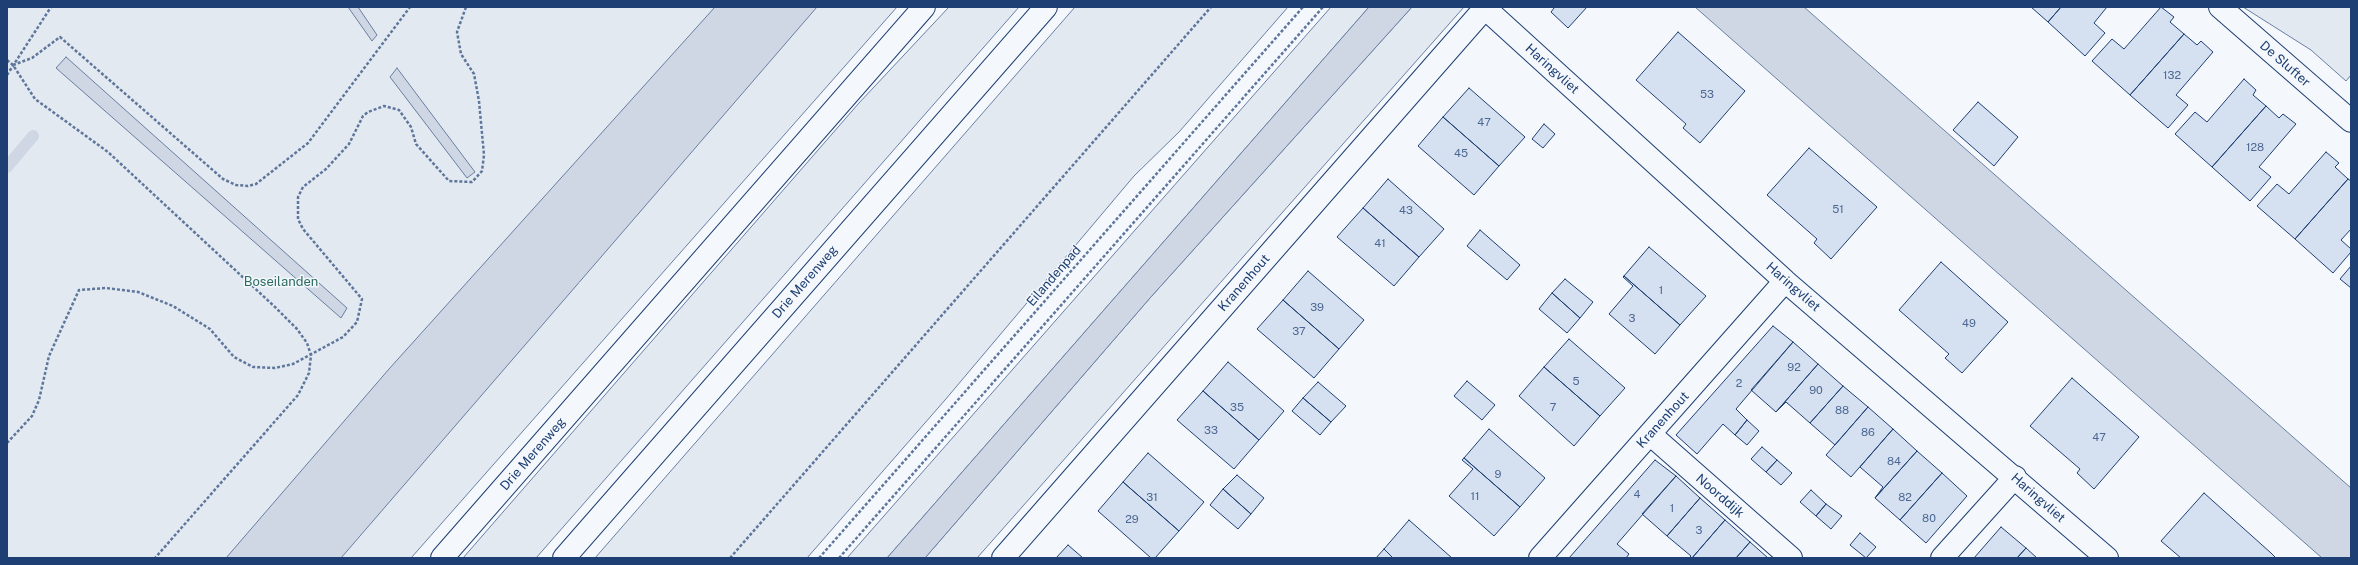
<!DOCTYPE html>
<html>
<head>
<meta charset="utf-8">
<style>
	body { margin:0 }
	#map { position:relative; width:2358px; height:565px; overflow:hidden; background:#f4f7fb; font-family:"Public Sans",sans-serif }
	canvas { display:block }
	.frame { position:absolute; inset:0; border:8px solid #1d3f73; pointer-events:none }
</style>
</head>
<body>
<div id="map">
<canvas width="2358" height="565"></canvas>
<div class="frame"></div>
</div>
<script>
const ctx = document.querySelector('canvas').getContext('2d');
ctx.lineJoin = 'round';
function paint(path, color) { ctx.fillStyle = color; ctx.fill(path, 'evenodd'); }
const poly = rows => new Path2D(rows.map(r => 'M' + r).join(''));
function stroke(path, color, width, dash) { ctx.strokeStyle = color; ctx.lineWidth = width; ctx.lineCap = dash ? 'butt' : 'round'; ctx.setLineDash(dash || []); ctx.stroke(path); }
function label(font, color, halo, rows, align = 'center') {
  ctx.font = font + ' "Public Sans",sans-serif'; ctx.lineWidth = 3; ctx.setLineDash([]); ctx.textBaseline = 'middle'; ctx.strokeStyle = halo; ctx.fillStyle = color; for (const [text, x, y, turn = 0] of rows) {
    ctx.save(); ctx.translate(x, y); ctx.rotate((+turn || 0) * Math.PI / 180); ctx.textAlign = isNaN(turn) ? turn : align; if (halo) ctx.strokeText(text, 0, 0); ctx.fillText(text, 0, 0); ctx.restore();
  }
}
const green = poly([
	[7,7,897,7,411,558,7,558,7,7],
	[949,7,1019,7,536,558,463,558,859,103,949,7],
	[1075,7,1288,7,1179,132,1134,176,945,400,807,558,595,558,1075,7],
	[1331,7,1369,7,887,558,847,558,1331,7],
	[1412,7,1464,7,977,558,925,558,1150,298,1412,7],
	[2243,7,2351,7,2351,75,2346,81,2311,50,2243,7]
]);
const water = poly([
	[348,7,358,7,377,35,372,41,348,7],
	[715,7,817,7,341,558,226,558,389,369,715,7],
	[1369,7,1412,7,1150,298,925,558,887,558,1369,7],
	[1695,7,1804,7,2351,488,2351,558,2322,558,1695,7],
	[66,57,347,308,341,318,56,68,66,57],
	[397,68,475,172,467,178,390,77,397,68]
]);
const stream = poly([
	[7,167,33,136]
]);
const building = poly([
	[1553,7,1587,7,1568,28,1551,12,1554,8,1553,7],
	[2031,7,2061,7,2048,22,2031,7],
	[2061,7,2107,7,2094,23,2105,33,2085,56,2048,22,2061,7],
	[2161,7,2174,17,2170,22,2184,34,2130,95,2092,61,2112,39,2124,49,2161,7],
	[1678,32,1745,91,1700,143,1683,128,1686,124,1636,80,1678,32],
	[2184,34,2197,45,2201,41,2213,52,2176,95,2188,105,2168,128,2130,95,2184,34],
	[2244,79,2256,90,2253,95,2266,106,2212,167,2175,134,2195,112,2207,122,2244,79],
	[1469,88,1525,137,1499,166,1443,117,1469,88],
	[1978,102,2018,137,1994,166,1953,130,1978,102],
	[2266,106,2279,118,2283,114,2296,124,2259,167,2271,177,2250,201,2212,167,2266,106],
	[1443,117,1499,166,1474,195,1418,146,1443,117],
	[1544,124,1555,134,1543,148,1532,139,1544,124],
	[1809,148,1877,207,1831,259,1814,243,1817,239,1767,195,1809,148],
	[2326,152,2339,163,2335,167,2348,179,2295,239,2257,206,2277,184,2289,194,2326,152],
	[1388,179,1444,229,1419,257,1363,208,1388,179],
	[2348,179,2351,181,2351,229,2341,240,2351,249,2351,252,2333,273,2295,239,2348,179],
	[1363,208,1419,257,1394,286,1337,237,1363,208],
	[1480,230,1520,265,1507,280,1467,246,1480,230],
	[1649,247,1706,296,1680,325,1624,276,1649,247],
	[1941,262,2008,322,1962,373,1945,358,1949,354,1899,310,1941,262],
	[2351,266,2351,288,2340,279,2351,266],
	[1308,271,1364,320,1339,349,1283,300,1308,271],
	[1624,276,1680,325,1655,354,1609,314,1633,286,1623,277,1624,276],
	[1565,279,1593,302,1580,318,1552,293,1565,279],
	[1552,293,1580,318,1567,333,1539,309,1552,293],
	[1283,300,1339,349,1314,378,1257,329,1283,300],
	[1773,326,1793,342,1736,409,1747,420,1735,435,1723,424,1697,454,1676,435,1773,326],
	[1569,339,1625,388,1600,416,1544,367,1569,339],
	[1793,342,1818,364,1776,412,1751,390,1793,342],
	[1228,362,1284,411,1259,440,1203,391,1228,362],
	[1818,364,1843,386,1810,423,1786,402,1776,412,1818,364],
	[1544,367,1600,416,1574,446,1519,396,1544,367],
	[2072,378,2139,437,2094,489,2077,473,2080,469,2030,426,2072,378],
	[1467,381,1495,405,1482,420,1454,396,1467,381],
	[1318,382,1346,406,1331,422,1303,398,1318,382],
	[1843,386,1868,407,1835,445,1810,423,1843,386],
	[1203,391,1259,440,1234,469,1177,420,1203,391],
	[1303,398,1331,422,1320,435,1292,411,1303,398],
	[1868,407,1893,429,1851,477,1826,455,1868,407],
	[1747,420,1759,431,1747,445,1735,435,1747,420],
	[1489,429,1545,478,1520,507,1464,458,1489,429],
	[1893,429,1917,451,1875,498,1883,487,1860,467,1893,429],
	[1762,447,1777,460,1766,472,1751,459,1762,447],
	[1917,451,1942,473,1900,520,1875,498,1917,451],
	[1148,453,1204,502,1179,531,1123,482,1148,453],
	[1464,458,1520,507,1494,536,1449,496,1473,469,1462,460,1464,458],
	[1655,460,1676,476,1617,544,1629,554,1626,558,1569,558,1655,460],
	[1777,460,1792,473,1781,485,1766,472,1777,460],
	[1942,473,1967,496,1926,543,1900,520,1942,473],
	[1237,475,1264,498,1251,514,1223,489,1237,475],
	[1676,476,1700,498,1667,536,1642,514,1676,476],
	[1123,482,1179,531,1155,558,1151,558,1098,511,1123,482],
	[1223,489,1251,514,1238,529,1210,505,1223,489],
	[1811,490,1826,504,1816,516,1800,502,1811,490],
	[2204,493,2271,553,2276,558,2181,558,2161,541,2204,493],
	[1700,498,1725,520,1692,558,1689,558,1691,556,1667,536,1700,498],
	[1826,504,1842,516,1831,529,1816,516,1826,504],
	[1409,520,1452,558,1393,558,1384,549,1409,520],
	[1725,520,1750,542,1736,558,1692,558,1725,520],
	[2001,527,2026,548,2017,558,1974,558,2001,527],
	[1860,533,1876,547,1866,558,1850,545,1860,533],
	[1750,542,1768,558,1736,558,1750,542],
	[1068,545,1083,558,1056,558,1068,545],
	[2026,548,2037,558,2017,558,2026,548],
	[1384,549,1393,558,1376,558,1384,549]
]);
const path = poly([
	[7,60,13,65,35,99,108,152,275,307,297,329,307,343,311,355,309,373,298,395,155,558],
	[13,65,32,58,60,37,223,179,236,185,248,186,256,184,308,143,410,7],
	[7,75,51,7],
	[7,443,32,416,39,400,49,356,79,290,106,288,138,292,173,306,210,329,234,357,253,367,275,368,293,364,343,337,357,322,362,299,303,229,298,219,298,197,303,187,326,169,349,144,363,116,368,112,384,106,399,110,411,127,416,144,449,181,472,182,482,171,484,155,479,101,474,74,461,54,457,32,466,7],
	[730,558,1211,7],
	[819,558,1303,7],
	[839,558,1323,7]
]);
const street = poly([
	[2220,7,2351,121],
	[1650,434,1791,558],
	[1003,558,1485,8,1785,281,2107,558],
	[1540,558,1785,281],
	[1942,558,2015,477]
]);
const highway = poly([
	[442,558,924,7],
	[564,558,1046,7]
]);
const numberNames = [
	["132",2172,76],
	["53",1707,95],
	["47",1484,123],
	["128",2255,148],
	["45",1461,154],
	["51",1838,210],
	["43",1406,211],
	["41",1380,244],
	["1",1661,291],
	["39",1317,308],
	["3",1632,319],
	["49",1969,324],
	["37",1299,332],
	["92",1794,368],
	["5",1576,382],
	["2",1739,384],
	["90",1816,391],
	["35",1237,408],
	["7",1553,408],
	["88",1842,411],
	["33",1211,431],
	["86",1868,433],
	["47",2099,438],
	["84",1894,462],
	["9",1498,475],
	["4",1637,495],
	["11",1475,497],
	["31",1152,498],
	["82",1905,498],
	["1",1672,509],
	["80",1929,519],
	["29",1132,520],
	["3",1699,531]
];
const streetNames = [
	["De Slufter",2285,64,41],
	["Haringvliet",1552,69,42],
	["Eilandenpad",1054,276,-49],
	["Drie Merenweg",805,282,-49],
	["Kranenhout",1244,283,-49],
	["Haringvliet",1793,287,41],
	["Kranenhout",1663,420,-48],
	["Drie Merenweg",533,454,-49],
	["Noorddijk",1720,496,41],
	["Haringvliet",2038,498,41]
];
const parkNames = [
	["Boseilanden",281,282]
];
paint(green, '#e3e9f0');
stroke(green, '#687fa3', 1);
paint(water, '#cfd7e4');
stroke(water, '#687fa3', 1);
stroke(stream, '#cfd7e4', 12);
paint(building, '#d5e0f0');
stroke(building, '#1d3f73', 1);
stroke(street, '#1d3f73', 24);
stroke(highway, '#1d3f73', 24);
stroke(path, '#5e769c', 2.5, [3, 2]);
stroke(street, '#f4f7fb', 22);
stroke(highway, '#f4f7fb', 22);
label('11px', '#4b6792', null, numberNames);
label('13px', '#1d3f73', '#f4f7fb', streetNames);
label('13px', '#2c6c60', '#f4f7fb', parkNames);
</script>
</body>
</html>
